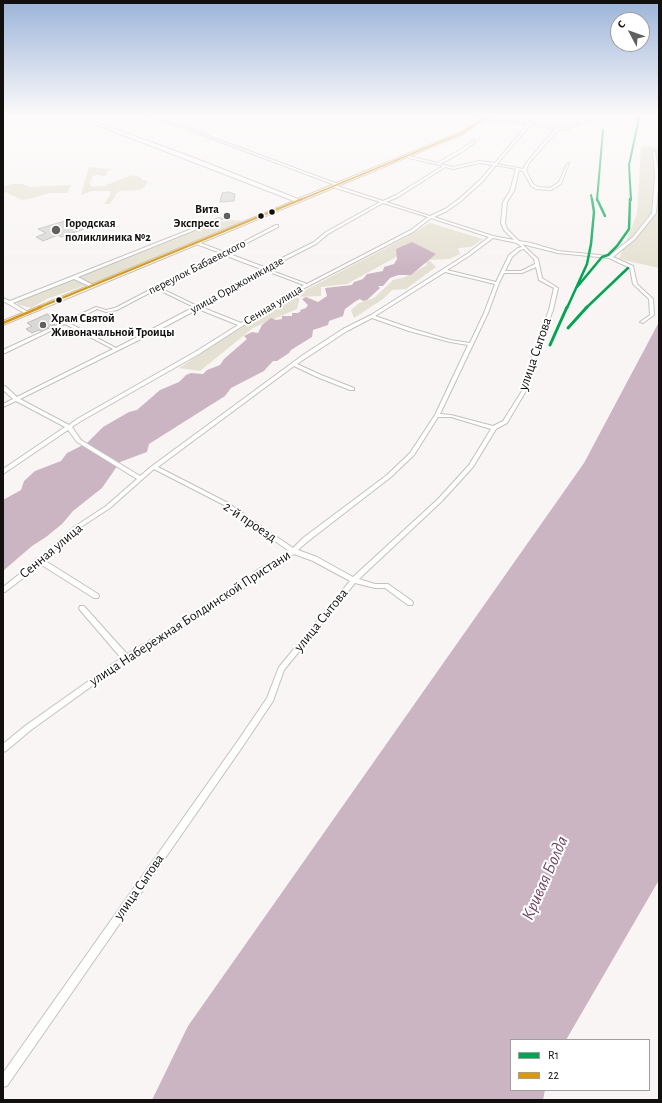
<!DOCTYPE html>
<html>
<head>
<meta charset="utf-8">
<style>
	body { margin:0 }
	#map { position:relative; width:662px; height:1103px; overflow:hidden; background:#f9f5f4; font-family:"Alegreya Sans",sans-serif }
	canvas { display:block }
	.frame { position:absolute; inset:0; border:4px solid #11100f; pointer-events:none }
	.legend { position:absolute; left:510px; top:1039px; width:140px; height:52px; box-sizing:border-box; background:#fff; border:1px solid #a09f9f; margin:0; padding:5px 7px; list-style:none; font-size:12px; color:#11100f }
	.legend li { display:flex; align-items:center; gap:8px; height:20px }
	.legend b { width:20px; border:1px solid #a09f9f }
	.north { position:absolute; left:610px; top:12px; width:40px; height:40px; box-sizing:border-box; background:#fff; border:1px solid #a09f9f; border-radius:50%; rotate:311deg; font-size:11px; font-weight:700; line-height:16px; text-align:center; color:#11100f }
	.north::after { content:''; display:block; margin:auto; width:14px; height:18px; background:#62605f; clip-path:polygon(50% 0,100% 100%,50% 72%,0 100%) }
</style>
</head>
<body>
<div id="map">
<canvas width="662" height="1103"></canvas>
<div class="frame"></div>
<ul class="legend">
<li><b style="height:5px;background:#00a651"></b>R1</li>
<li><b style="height:5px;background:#e09702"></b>22</li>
</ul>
<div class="north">С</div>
</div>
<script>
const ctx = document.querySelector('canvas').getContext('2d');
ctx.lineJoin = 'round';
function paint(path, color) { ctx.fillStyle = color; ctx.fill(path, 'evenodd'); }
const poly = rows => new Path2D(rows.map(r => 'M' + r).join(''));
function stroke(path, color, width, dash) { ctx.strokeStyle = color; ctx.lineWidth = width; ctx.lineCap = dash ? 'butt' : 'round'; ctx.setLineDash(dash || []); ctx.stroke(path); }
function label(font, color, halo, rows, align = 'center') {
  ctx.font = font + ' "Alegreya Sans",sans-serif'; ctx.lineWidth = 4; ctx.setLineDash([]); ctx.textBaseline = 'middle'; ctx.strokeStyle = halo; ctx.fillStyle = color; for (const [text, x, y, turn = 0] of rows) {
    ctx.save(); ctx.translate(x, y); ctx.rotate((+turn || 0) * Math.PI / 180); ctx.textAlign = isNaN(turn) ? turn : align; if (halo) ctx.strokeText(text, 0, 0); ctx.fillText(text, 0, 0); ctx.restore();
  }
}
const green = poly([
	[641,146,659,147,659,268,619,259,637,214],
	[89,167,113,169,105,172,108,175,103,176,97,175,92,176,92,180,89,182,92,187,104,186,132,175,140,177,143,180,148,181,144,188,140,190,120,191,117,193,110,204,104,204,110,195,111,191,92,191,81,195],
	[12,184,23,184,30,187,71,185,67,193,50,193,30,199,22,200,3,191,3,187],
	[233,220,244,221,95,283,90,283,81,277,84,274,211,223],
	[430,223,483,239,471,247,458,248,460,254,449,259,429,260,436,267,406,289,392,290,383,299,354,318,351,310,359,303,374,298,393,280,405,277,427,265,423,258,432,251,407,251,347,284,321,287,321,296,300,297,297,309,253,328,200,371,179,368,271,308,407,237],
	[71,280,76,280,86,285,47,299,31,308,19,305,16,302]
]);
const water = poly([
	[412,242,436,254,411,275,398,275,390,278,383,286,378,286,380,288,367,300,363,301,360,299,356,301,345,309,343,316,329,321,328,325,313,330,312,337,291,350,289,353,277,361,273,361,264,371,231,388,225,396,149,444,147,452,120,462,102,488,73,511,62,524,46,537,32,546,3,571,3,500,21,490,24,481,35,471,61,461,67,453,87,443,103,427,129,412,137,410,160,390,179,382,186,375,191,373,203,374,207,370,220,365,224,359,247,339,244,336,252,332,258,333,262,325,271,318,276,320,282,319,282,316,292,316,292,313,298,313,301,311,300,310,306,308,308,305,302,299,306,297,318,302,327,296,325,288,352,285,354,282,363,279,367,274,383,271,384,267,394,264,397,259,396,249],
	[659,322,659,880,566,1040,511,1040,511,1090,545,1090,543,1100,152,1100,188,1026,584,463]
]);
const building = poly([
	[228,192,235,194,234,201,220,202,222,193,228,192],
	[68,220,84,229,61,237,58,235,43,241,36,237,46,233,38,229,68,220],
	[47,314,52,317,56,316,62,319,58,321,59,322,41,331,39,330,32,333,26,329,32,326,27,323,47,314]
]);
const minor = poly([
	[147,114,149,114,338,184,339,185,337,186,383,201,396,195,443,166,405,157,405,155,437,163,460,150,474,140,475,142,462,152,440,164,453,167,480,161,495,163,527,125,485,119,484,117,528,124,537,114,539,114,531,124,560,128,566,127,596,114,598,114,598,115,568,129,561,130,555,133,529,163,526,170,533,184,538,187,550,188,559,182,567,164,569,163,561,184,551,190,536,189,531,186,523,171,519,170,514,191,507,202,505,223,507,229,519,241,531,243,558,251,609,256,633,237,652,213,655,176,653,152,655,151,659,176,656,213,635,239,613,257,633,266,637,284,653,299,654,315,643,323,640,322,650,315,649,299,633,284,630,268,609,258,558,253,522,244,538,259,542,278,558,288,553,310,535,359,526,391,507,423,496,429,473,467,442,501,359,579,375,584,388,584,412,601,413,603,412,605,408,605,385,588,375,588,355,583,284,670,273,701,243,746,7,1086,3,1087,3,1073,237,742,267,698,279,667,350,581,313,561,294,554,261,574,238,593,128,660,31,730,6,751,3,752,3,744,25,726,121,658,80,610,79,608,80,606,84,606,127,654,234,589,257,570,289,551,224,505,154,469,110,508,78,529,44,560,98,594,99,596,98,598,94,598,40,564,31,572,5,592,3,592,3,587,27,568,37,558,39,558,74,527,106,506,137,479,77,442,68,430,3,474,3,469,65,427,16,401,3,407,3,404,13,399,3,390,3,386,5,386,17,397,113,349,65,324,5,353,3,353,3,350,96,307,106,310,115,308,221,253,196,244,196,242,198,242,224,252,276,225,278,225,278,227,227,253,264,267,314,242,326,232,380,202,333,187,333,185,335,185,147,114],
	[530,125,557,129,553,131,527,162,523,169,497,164,530,125],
	[480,163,493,165,481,179,459,199,445,209,430,216,386,202,398,197,445,167,453,169,480,163],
	[496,165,516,169,510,191,503,202,501,223,504,230,514,240,493,236,434,217,447,211,461,201,483,181,496,165],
	[383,203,428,217,411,230,307,284,267,269,316,244,328,234,383,203],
	[431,218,489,237,467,254,371,315,343,329,303,355,152,466,140,476,81,440,72,427,81,421,199,354,287,297,413,232,431,218],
	[493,238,517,243,522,247,518,248,509,255,496,282,447,270,469,256,493,238],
	[524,249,534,259,535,264,521,271,505,271,512,257,520,250,524,249],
	[224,255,261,269,243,281,197,306,160,288,224,255],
	[536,267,539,280,554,288,549,310,531,359,522,391,503,421,493,426,451,415,440,414,488,313,499,283,504,273,522,273,536,267],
	[264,270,304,285,285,295,241,323,201,307,245,283,264,270],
	[445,272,495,284,484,313,470,343,450,340,413,329,375,316,445,272],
	[157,289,194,307,116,348,69,323,97,309,106,312,117,310,157,289],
	[198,309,238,325,195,352,77,419,69,425,20,399,155,332,198,309],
	[372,318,409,331,450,342,468,345,435,415,410,453,387,475,303,538,293,548,228,503,158,467,294,366,317,377,350,390,354,390,354,388,321,375,297,364,347,331,372,318],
	[438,417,451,417,491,429,469,465,438,499,353,577,317,557,298,550,307,542,391,477,414,455,438,417],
	[219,218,222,219,78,277,93,285,93,287,91,287,74,279,13,303,28,312,28,314,26,314,3,301,3,298,10,301,219,218]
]);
const secondary = poly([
	[69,114,74,114,189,156,298,199,461,132,489,114,493,114,463,134,3,325,3,321,294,201,69,114]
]);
const bus1Far2 = poly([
	[300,200,462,133,491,114]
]);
const bus1Far1 = poly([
	[38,308,302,199]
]);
const bus1 = poly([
	[3,323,41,307]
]);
const rail1Far2 = poly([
	[591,195,592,200],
	[597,200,603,130],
	[631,200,629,165,640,114]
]);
const rail1Far1 = poly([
	[597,199,605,216],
	[577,287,602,257,608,255,617,246,629,229,630,199],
	[567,308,587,264,591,244,594,212,592,199],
	[586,308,628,268]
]);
const rail1 = poly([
	[568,328,587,307],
	[550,345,567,307]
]);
const markers = [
	[272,212,3.5,"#11100f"],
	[227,216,4,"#62605f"],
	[261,216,3.5,"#11100f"],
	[56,230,5,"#62605f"],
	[59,300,3.5,"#11100f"],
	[43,325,4,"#62605f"]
];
const farPoinames = [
	["Вита",219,209,"right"],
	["Экспресс",219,223,"right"],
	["Городская",65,223],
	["поликлиника №2",65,237],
	["Храм Святой",51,318],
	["Живоначальной Троицы",51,332]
];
const farStreetnames = [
	["переулок Бабаевского",197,267,-27],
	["улица Орджоникидзе",237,285,-29],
	["Сенная улица",273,305,-31]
];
const streetNames = [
	["улица Сытова",535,354,-71],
	["2-й проезд",250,522,34],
	["Сенная улица",51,551,-40],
	["улица Набережная Болдинской Пристани",190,618,-33],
	["улица Сытова",321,620,-51],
	["улица Сытова",139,887,-55]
];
const nearWaternames = [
	["Кривая Болда",545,878,-66]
];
paint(green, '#e5e1d2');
paint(water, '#cbb5c2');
paint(building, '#dad8d6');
stroke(building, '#bfbdbc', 1);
stroke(minor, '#c4c1c0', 2);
stroke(secondary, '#c4c1c0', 2);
paint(minor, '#fefefd');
paint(secondary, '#fefefd');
stroke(bus1Far2, '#e09702', 1.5);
stroke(bus1Far1, '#e09702', 2);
stroke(bus1, '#e09702', 2.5);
stroke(rail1Far2, '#00a651', 2);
stroke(rail1Far1, '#00a651', 2.5);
stroke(rail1, '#00a651', 3);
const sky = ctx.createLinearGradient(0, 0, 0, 268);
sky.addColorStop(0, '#9cb4d9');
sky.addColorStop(0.43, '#fcfafa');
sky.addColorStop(1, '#fcfafa00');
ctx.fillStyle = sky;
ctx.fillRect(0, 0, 662, 268);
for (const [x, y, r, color] of markers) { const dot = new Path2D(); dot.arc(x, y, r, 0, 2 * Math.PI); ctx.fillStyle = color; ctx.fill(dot); stroke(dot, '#fff', 1.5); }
label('bold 12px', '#11100f', '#fff', farPoinames, 'left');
label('12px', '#11100f', '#fff', farStreetnames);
label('14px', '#11100f', '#fff', streetNames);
label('italic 18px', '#714564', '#fff', nearWaternames);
</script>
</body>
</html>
